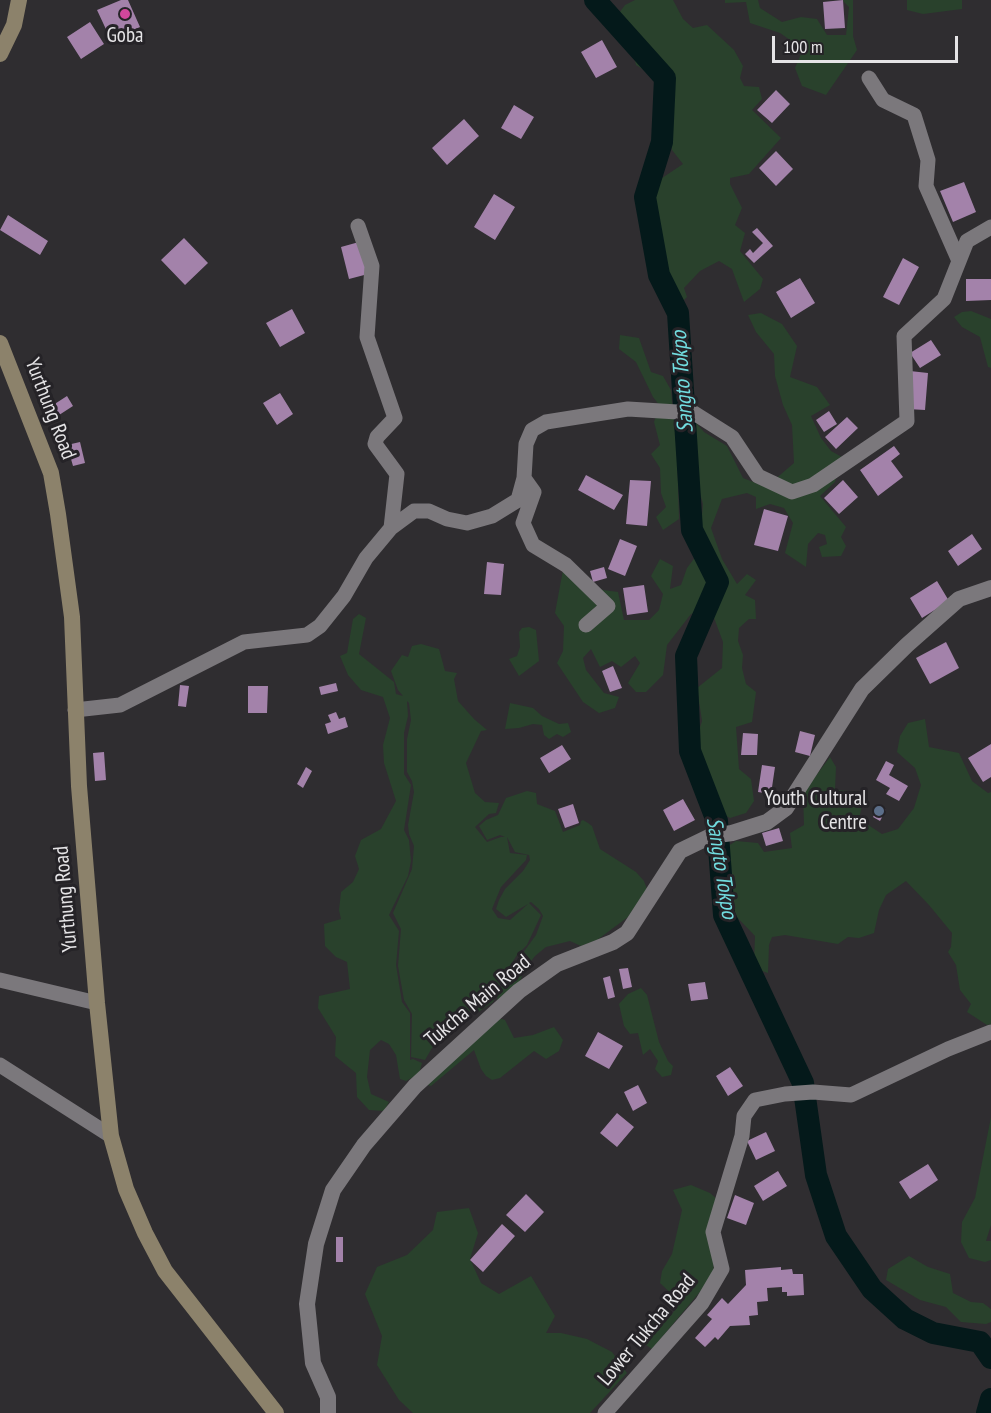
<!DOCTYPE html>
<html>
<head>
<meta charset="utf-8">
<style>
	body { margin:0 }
	#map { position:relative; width:991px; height:1413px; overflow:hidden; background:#2f2d30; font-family:"PT Sans Narrow",sans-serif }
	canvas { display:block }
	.scale { position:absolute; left:772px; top:36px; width:186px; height:27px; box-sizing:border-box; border:3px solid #e5e4e6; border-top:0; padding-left:8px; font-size:18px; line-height:21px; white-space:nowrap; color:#e5e4e6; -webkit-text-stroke:4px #252327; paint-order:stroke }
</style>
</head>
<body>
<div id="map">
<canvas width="991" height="1413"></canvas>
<div class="scale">100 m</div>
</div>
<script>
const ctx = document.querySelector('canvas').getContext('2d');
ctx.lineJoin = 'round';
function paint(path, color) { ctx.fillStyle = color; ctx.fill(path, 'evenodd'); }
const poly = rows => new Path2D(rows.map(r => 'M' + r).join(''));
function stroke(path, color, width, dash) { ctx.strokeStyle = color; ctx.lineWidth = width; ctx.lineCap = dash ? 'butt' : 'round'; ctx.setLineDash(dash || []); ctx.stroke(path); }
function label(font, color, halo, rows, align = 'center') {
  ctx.font = font + ' "PT Sans Narrow",sans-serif'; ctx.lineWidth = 6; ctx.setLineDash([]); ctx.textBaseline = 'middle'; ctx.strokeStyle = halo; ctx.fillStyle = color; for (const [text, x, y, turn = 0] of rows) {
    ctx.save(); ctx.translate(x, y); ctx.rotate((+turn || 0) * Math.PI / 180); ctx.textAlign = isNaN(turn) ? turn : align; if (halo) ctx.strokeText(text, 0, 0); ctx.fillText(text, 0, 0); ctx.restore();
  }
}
const green = poly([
	[635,0,673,0,683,19,693,28,707,25,734,50,743,66,740,78,744,86,759,87,762,99,752,110,781,138,749,174,730,178,730,184,742,208,735,225,745,233,740,251,763,279,760,289,744,302,732,269,719,261,700,271,684,288,687,297,683,301,665,277,659,254,651,203,662,178,683,164,672,150,669,131,674,90,671,71,655,77,636,65,633,52,610,25,625,5],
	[725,0,758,0,760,8,782,22,801,17,817,19,827,35,846,35,849,7,842,0,853,0,853,36,857,50,826,95,802,86,795,68,803,49,780,33,750,23,746,2,725,3],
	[907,0,962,0,962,9,923,14,907,10],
	[971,311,991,319,991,368,988,367,980,337,962,327,954,317,962,312],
	[761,313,782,324,797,346,790,377,817,387,830,405,811,416,821,438,831,451,842,457,835,482,820,496,846,527,841,537,846,546,841,556,822,557,819,547,827,544,825,535,818,533,808,544,806,567,785,553,793,523,784,508,770,504,756,509,756,497,747,493,722,499,711,528,722,559,737,584,747,574,756,580,745,595,755,600,756,619,749,619,739,628,738,641,743,655,742,668,746,684,756,692,752,722,736,727,739,769,751,779,754,801,746,813,730,818,719,812,705,775,696,740,702,721,697,688,722,668,723,642,713,615,699,612,691,614,667,645,663,675,646,692,636,692,628,683,640,663,635,656,621,667,612,661,600,667,591,649,583,658,586,670,604,693,619,697,615,708,599,713,583,702,557,663,563,651,564,626,555,613,563,570,575,573,603,590,618,592,624,620,649,620,659,610,663,594,651,576,660,559,673,566,670,589,681,585,687,568,705,544,701,527,703,504,698,486,696,464,696,423,704,432,727,446,743,478,766,487,794,463,792,425,783,405,775,376,774,354,756,332,748,315],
	[620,335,639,338,651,372,663,376,671,390,677,453,679,519,663,530,656,517,666,507,661,493,660,468,651,454,660,445,654,422,660,406,653,397,636,362,619,349],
	[359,614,366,618,359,654,394,682,396,694,403,696,398,690,391,671,402,655,408,657,412,646,421,644,439,649,445,671,457,673,454,679,458,701,474,719,487,730,481,731,466,763,475,793,485,802,499,803,496,813,489,814,475,827,487,842,501,837,505,837,500,835,487,840,479,826,486,820,498,815,506,798,527,791,536,793,537,804,555,811,563,832,580,825,581,821,583,820,588,823,592,826,600,849,636,872,644,881,647,889,628,917,597,940,581,946,570,941,546,947,535,956,525,969,518,986,497,1000,498,993,509,972,536,935,543,916,539,909,531,902,529,903,541,915,527,945,517,955,506,972,493,1002,477,1013,469,1011,458,1019,432,1048,425,1060,411,1057,412,1014,404,1000,398,966,401,929,393,913,412,869,414,846,409,834,408,825,414,792,412,781,407,772,407,739,411,720,409,703,407,701,408,716,404,733,404,774,411,785,404,830,409,840,411,861,408,876,389,915,399,931,396,965,402,1002,410,1013,410,1060,413,1059,422,1063,419,1074,406,1081,400,1079,396,1055,389,1044,381,1040,370,1050,367,1077,371,1094,389,1102,384,1111,369,1110,357,1097,356,1073,335,1056,336,1037,318,1008,319,996,350,989,347,962,336,957,325,946,324,924,341,919,339,910,341,892,353,882,359,869,355,856,361,840,381,829,396,801,384,763,383,745,390,718,383,697,361,690,348,675,340,656,347,653,353,619],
	[507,837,515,852,529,855,530,860,523,871,505,889,499,900,496,909,506,917,528,904,510,920,498,918,492,909,501,887,526,860,527,855,510,853],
	[529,627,536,630,539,661,519,676,509,659,517,656,520,647,519,632,522,628],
	[510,703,533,708,542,716,559,724,568,723,571,732,563,737,557,734,549,739,544,735,542,725,533,724,519,728,505,729],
	[925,719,929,747,959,753,972,781,988,793,991,792,991,1024,987,1025,967,1012,971,1004,960,990,956,965,948,952,951,947,952,933,929,905,906,881,886,895,879,910,874,933,859,938,848,937,838,944,785,935,772,937,769,945,768,973,759,970,754,963,755,936,733,913,731,865,722,850,736,841,758,843,764,852,792,848,790,833,804,825,803,793,830,757,836,767,835,790,865,792,859,819,882,834,898,829,914,808,921,785,915,768,897,752,900,736,908,723],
	[641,988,647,995,659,1042,668,1061,673,1066,671,1075,662,1077,655,1069,658,1061,650,1049,643,1055,638,1033,630,1034,624,1026,619,1004,628,994],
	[495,1017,505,1020,514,1038,533,1035,554,1027,563,1040,559,1051,546,1059,534,1051,500,1078,492,1080,486,1076,481,1069,474,1050,431,1086,424,1084],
	[991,1117,991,1225,986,1241,991,1241,991,1260,985,1262,969,1258,961,1242,962,1222,975,1198],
	[691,1185,710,1193,719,1201,713,1256,714,1275,652,1349,646,1345,645,1325,661,1320,672,1314,680,1302,660,1283,662,1271,672,1254,682,1210,673,1190],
	[469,1208,478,1233,470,1259,481,1283,499,1294,531,1276,555,1316,546,1333,561,1333,587,1339,612,1352,627,1373,590,1413,413,1413,399,1400,377,1365,382,1336,365,1294,377,1267,407,1255,433,1230,437,1212],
	[909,1256,928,1267,950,1274,953,1293,971,1302,983,1303,991,1309,991,1322,986,1324,961,1322,946,1307,920,1300,886,1280,888,1269]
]);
const river = poly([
	[595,0,665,78,662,142,645,197,659,275,678,313,692,530,718,582,686,656,690,751,717,821,724,915,803,1083,816,1175,836,1236,872,1289,905,1319,933,1333,980,1342,991,1358],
	[987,1413,991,1399]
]);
const building = poly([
	[121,0,128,0,140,27,111,40,97,10],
	[843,0,845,28,825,29,823,2],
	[90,22,104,44,81,59,67,37],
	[602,40,617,67,596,78,581,52],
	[776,90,790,104,772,123,757,110],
	[514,105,534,117,521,139,501,128],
	[464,119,479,136,447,165,432,148],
	[776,151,793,169,776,186,759,168],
	[964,182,976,212,953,222,940,191],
	[494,194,515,207,495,240,474,227],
	[8,215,48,241,40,255,0,230],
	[757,228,773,246,754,263,745,254,750,249,753,253,763,243,752,232],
	[184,238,208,263,185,285,161,260],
	[359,242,368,274,349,279,341,247],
	[903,258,919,267,899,305,883,297],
	[800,278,815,303,791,318,776,292],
	[966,279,991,279,991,300,966,301],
	[292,309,305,333,280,347,266,323],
	[931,340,941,355,920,368,910,353],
	[910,371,928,373,925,410,907,409],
	[280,393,293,414,277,425,263,403],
	[67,396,73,406,56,417,50,407],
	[829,411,837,424,824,432,816,420],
	[847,417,858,428,836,449,825,437],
	[80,442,85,463,73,466,67,445],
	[894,446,900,454,891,461,903,477,878,496,860,470],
	[586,475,623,495,614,510,578,490],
	[630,480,651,481,647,526,626,524],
	[843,480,858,497,839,514,824,498],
	[764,509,788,516,778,551,754,545],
	[972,534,982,549,958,566,948,551],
	[620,539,637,546,625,576,608,569],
	[487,562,504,564,501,595,484,594],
	[604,567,607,578,593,582,590,571],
	[937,581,949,601,922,618,910,598],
	[644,585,648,612,627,615,623,588],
	[946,642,959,668,930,684,916,658],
	[613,666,622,688,610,692,602,671],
	[336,683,338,691,321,695,319,687],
	[180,685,189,686,186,707,178,706],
	[248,686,268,686,267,713,248,713],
	[336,712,339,719,345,717,348,727,328,734,325,724,331,722,328,715],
	[800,731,815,735,810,756,795,752],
	[743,733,758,734,757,755,741,755],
	[991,744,991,777,983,782,968,758],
	[562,745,571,759,549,773,540,758],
	[104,752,106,780,95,781,93,753],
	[886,761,894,765,889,775,908,786,899,801,886,794,890,788,876,780],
	[762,765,775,767,771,794,758,792],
	[306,767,312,771,303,788,297,784],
	[683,799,695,820,674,831,663,810],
	[573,804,579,823,565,828,558,809],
	[879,806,886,810,880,821,873,817],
	[779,828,783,841,766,846,762,833],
	[628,968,632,987,623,989,619,969],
	[610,976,615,997,608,999,603,978],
	[705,982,708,999,691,1001,688,984],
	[598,1032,623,1046,609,1069,585,1056],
	[730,1067,743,1086,728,1096,716,1076],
	[638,1085,647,1103,633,1111,624,1092],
	[617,1113,634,1127,617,1147,600,1133],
	[766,1132,775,1151,756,1160,747,1141],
	[928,1164,938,1180,910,1199,899,1182],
	[778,1171,787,1186,763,1201,754,1186],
	[526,1194,544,1212,525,1232,506,1215],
	[735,1195,754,1203,746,1225,727,1218],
	[502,1224,515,1236,483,1272,470,1260],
	[336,1237,343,1237,343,1262,336,1262],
	[781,1267,781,1270,792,1269,793,1274,803,1274,804,1295,787,1296,787,1292,782,1292,782,1287,767,1288,768,1301,757,1302,758,1315,749,1316,750,1325,730,1326,718,1340,715,1337,705,1347,695,1338,712,1319,707,1315,722,1298,728,1304,746,1285,745,1270]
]);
const minor = poly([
	[869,78,883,100,914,115,928,160,926,186,959,261],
	[358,226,372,266,367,337,395,418,377,437,375,444,397,474,391,528],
	[524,478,534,492,523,523,533,545,566,565,608,606,586,625],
	[75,710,120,705,244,642,307,635,320,626,344,596,366,558,391,528,414,511,429,511,447,519,467,523,492,516,518,500,524,478,526,444,532,430,546,422,628,409,694,413,732,437,758,476,792,492,813,485,907,421,904,336,944,299,967,241,991,227],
	[0,980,97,1003],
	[0,1065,111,1136],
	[605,1413,702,1303,722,1269,713,1232,742,1136,744,1116,755,1100,785,1094,813,1092,851,1095,948,1049,991,1032]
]);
const tertiary = poly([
	[328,1413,328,1397,313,1363,307,1304,316,1244,333,1190,364,1145,415,1086,519,991,557,964,613,942,627,933,680,851,711,836,732,833,767,822,786,808,862,689,907,645,959,599,991,588]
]);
const secondary = poly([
	[0,54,14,25,19,0],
	[0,343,51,473,58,514,72,617,79,786,97,1003,111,1136,126,1189,145,1233,165,1271,276,1413]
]);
const markers = [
	[125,14,6,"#d1479c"],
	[879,811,6,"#5c6f8a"]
];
const poiNames = [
	["Goba",125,36],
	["Youth Cultural",867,799,"right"],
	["Centre",867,823,"right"]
];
const streetNames = [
	["Yurthung Road",50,409,69],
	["Yurthung Road",66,899,-95],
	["Tukcha Main Road",478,1001,-40],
	["Lower Tukcha Road",647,1330,-50]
];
const waterNames = [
	["Sangto Tokpo",683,382,-94],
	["Sangto Tokpo",721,868,81]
];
paint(green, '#29412c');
stroke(river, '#04191a', 22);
paint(building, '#a382aa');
stroke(minor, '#7b787c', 15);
stroke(tertiary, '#7b787c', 16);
stroke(secondary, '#8c826b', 16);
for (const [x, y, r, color] of markers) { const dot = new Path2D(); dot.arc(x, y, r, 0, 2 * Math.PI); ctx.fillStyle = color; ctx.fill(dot); stroke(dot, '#252327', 2); }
label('21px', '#e5e4e6', '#252327', poiNames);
label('21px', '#e5e4e6', '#252327', streetNames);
label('italic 22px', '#71dcdf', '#252327', waterNames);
</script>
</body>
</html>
